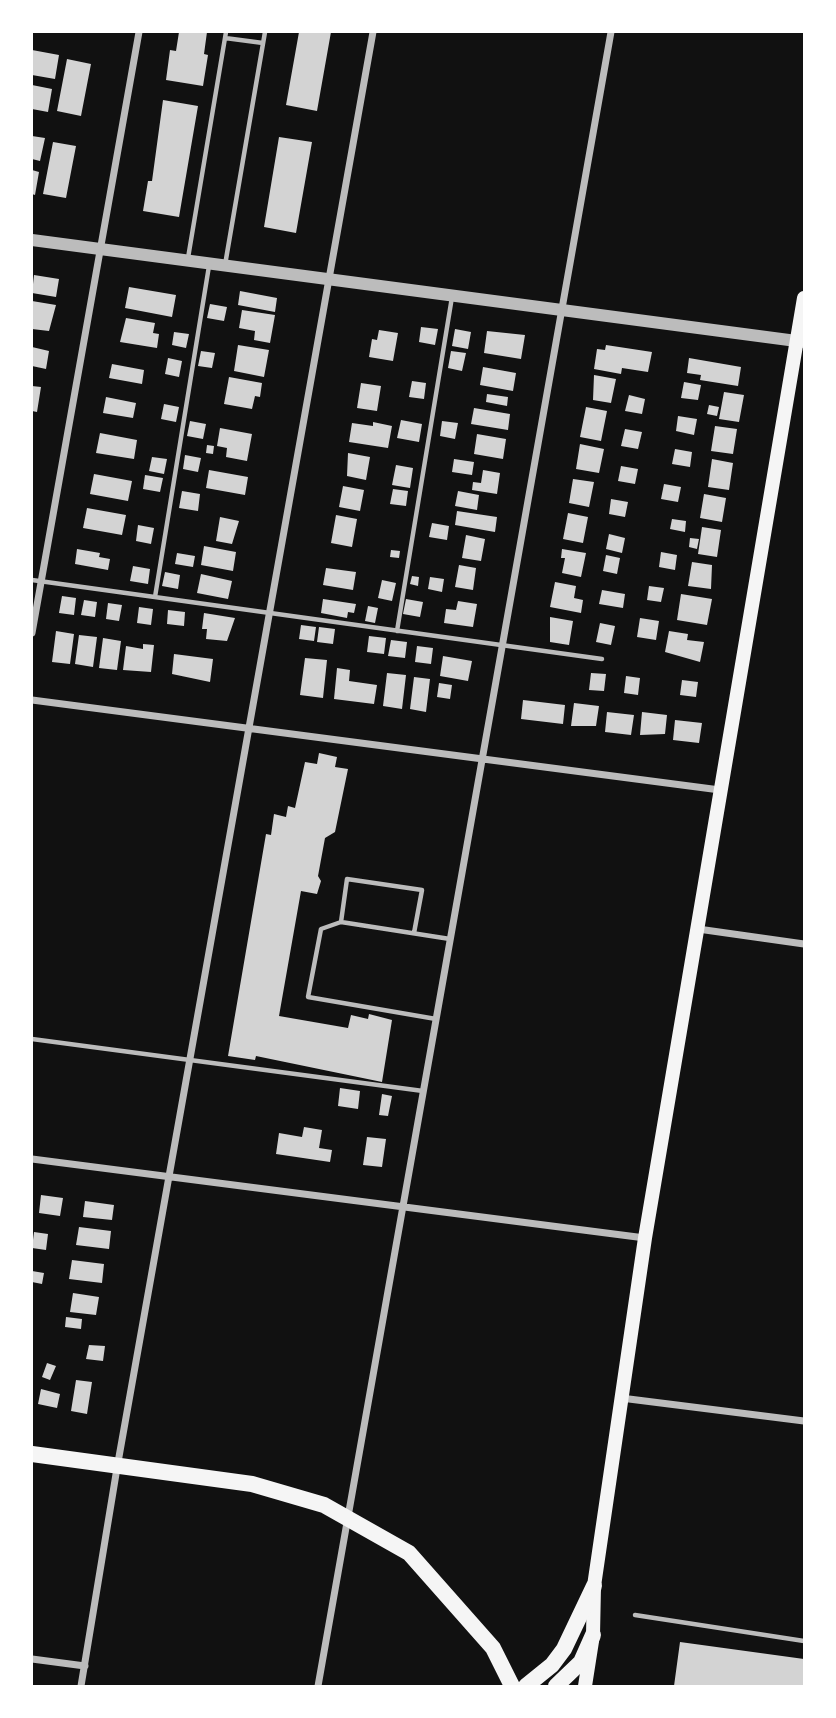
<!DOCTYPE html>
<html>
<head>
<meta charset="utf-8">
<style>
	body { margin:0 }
	#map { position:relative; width:836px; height:1718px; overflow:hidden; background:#111; font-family:"PT Sans",sans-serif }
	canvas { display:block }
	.frame { position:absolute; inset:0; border:33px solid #fff; pointer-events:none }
</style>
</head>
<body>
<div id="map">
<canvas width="836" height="1718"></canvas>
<div class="frame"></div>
</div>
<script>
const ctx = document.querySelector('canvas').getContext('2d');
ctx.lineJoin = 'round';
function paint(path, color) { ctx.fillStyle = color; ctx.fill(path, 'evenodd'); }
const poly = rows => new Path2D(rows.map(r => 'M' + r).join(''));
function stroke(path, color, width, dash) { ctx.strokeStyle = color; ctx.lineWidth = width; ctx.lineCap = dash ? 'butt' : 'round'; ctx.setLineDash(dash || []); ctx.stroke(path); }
const building = poly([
	[179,32,207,32,204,54,208,55,203,86,166,80,170,50,176,51],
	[299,32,331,32,317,111,286,105],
	[32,50,59,55,55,79,32,75],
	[67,59,91,64,81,116,57,111],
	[32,85,52,89,48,112,32,109],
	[163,100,198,106,179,217,143,211,148,181,152,181],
	[32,136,45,138,40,161,32,159],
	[279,137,312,142,296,233,264,227],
	[53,142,76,146,66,198,43,194],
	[32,170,39,172,35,195,32,194],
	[34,275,59,279,56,297,32,293],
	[129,287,176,295,172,317,125,308],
	[240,291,277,298,275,312,238,305],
	[32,301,56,305,49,331,32,329],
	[210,304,227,307,224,321,207,318],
	[242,310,275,315,270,343,254,340,255,331,239,328],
	[126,318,155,323,153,333,159,334,157,348,120,342],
	[421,327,438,329,435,345,419,342],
	[455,329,471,332,468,349,452,346],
	[379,330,398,333,393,361,369,357,372,339,377,340],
	[487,331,525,335,521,359,484,353],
	[174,332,189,334,186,348,172,345],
	[238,345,269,350,264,377,234,371],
	[606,345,652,352,648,372,622,368,621,374,594,369,597,349,605,350],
	[32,347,49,351,46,369,32,366],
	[201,351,215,353,212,368,198,366],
	[451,351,466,353,462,371,448,368],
	[168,358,182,361,179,377,165,374],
	[689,358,741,367,738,386,700,380,701,375,687,373],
	[112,364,144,370,142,384,109,378],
	[483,367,516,373,513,391,480,385],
	[594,375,616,379,611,403,593,400],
	[229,377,262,383,260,397,255,396,252,409,224,404],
	[412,381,426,383,424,399,409,397],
	[684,382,701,385,698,400,681,398],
	[361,383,381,386,377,411,357,408],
	[32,386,41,387,37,412,32,411],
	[724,392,744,395,739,422,719,419],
	[487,394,508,397,507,406,486,402],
	[629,395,645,399,642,414,625,411],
	[106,397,136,403,133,418,103,413],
	[164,404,179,407,176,422,161,419],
	[709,405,719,407,717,416,707,414],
	[586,407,607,411,601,441,580,437],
	[474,408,510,414,508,430,471,424],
	[678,416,697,419,694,435,676,431],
	[401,420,422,424,419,442,397,438],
	[190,421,206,424,203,439,187,436],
	[442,421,458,423,455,439,440,436],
	[373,422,392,426,388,448,349,442,352,423,373,426],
	[715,426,737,429,733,454,711,451],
	[220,428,252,434,247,461,226,457,227,448,217,446],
	[625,429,642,432,638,449,621,446],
	[100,433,137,440,134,459,96,453],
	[477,434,506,439,503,459,474,454],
	[580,444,604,449,599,473,576,469],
	[207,445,214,446,213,454,206,453],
	[675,449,692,452,690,467,672,464],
	[348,453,370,457,366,480,347,476],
	[185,455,201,458,198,472,183,469],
	[152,457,167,459,164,474,149,471],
	[454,459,474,462,472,475,452,472],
	[712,459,733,463,729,490,708,487],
	[396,465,413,468,410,488,392,485],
	[621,466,638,469,635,484,618,481],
	[209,470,248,477,245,495,206,488],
	[483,470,500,473,497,494,472,490,473,482,481,483],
	[94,474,132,481,128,501,90,494],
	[145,475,163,478,160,492,143,489],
	[573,479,594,482,589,507,569,503],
	[664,484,681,487,678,502,661,499],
	[343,486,364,490,360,511,339,507],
	[393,489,408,491,406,506,390,504],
	[182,491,200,494,198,511,179,508],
	[458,491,479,495,477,510,455,506],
	[704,494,726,498,722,522,700,518],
	[611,499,628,502,625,517,609,514],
	[87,508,126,515,122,535,83,528],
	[457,511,497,517,495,532,455,525],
	[568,513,588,517,583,543,563,539],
	[336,515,357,519,352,547,331,543],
	[220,517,239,521,232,544,216,541],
	[672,519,686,521,685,532,670,529],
	[432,523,449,526,447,540,429,537],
	[138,525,154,528,151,544,136,541],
	[702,527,721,530,717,557,698,554],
	[609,534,625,538,622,553,606,549],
	[466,535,485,539,481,561,462,558],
	[690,538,699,539,697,549,689,547],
	[204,546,236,552,233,571,201,565],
	[77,549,100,553,99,557,110,559,108,570,75,564],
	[562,549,586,553,581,577,562,573,565,558,561,558],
	[391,550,400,551,399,558,390,557],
	[661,552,677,555,675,570,659,567],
	[177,553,195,556,193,567,175,564],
	[606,555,620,558,617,574,603,571],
	[692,562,712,565,711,589,688,586],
	[459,565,476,568,473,590,455,587],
	[133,566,150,569,148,584,130,581],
	[326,568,356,572,353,590,323,585],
	[165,572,180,575,178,589,162,586],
	[201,574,232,581,228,599,197,593],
	[412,576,419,577,418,586,410,584],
	[430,577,444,579,442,592,428,589],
	[382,580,396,583,392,601,378,598],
	[555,582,576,586,574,598,583,600,581,613,550,607],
	[649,586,664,588,661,602,647,600],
	[602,590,625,594,623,608,599,604],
	[681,594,712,599,707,625,677,620],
	[62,596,76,598,74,615,59,613],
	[323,599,356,604,354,613,348,612,347,618,321,613],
	[406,599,423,602,420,617,403,614],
	[84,600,97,602,95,617,81,615],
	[458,601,477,604,473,627,444,623,446,609,456,610],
	[108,603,122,605,119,621,106,619],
	[368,606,378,608,375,623,365,621],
	[139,607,153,609,151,625,137,623],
	[168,610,185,612,184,626,167,624],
	[204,613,235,618,227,641,206,639,207,629,202,629],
	[550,617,573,621,569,645,550,642],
	[640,618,659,621,656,640,637,637],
	[600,623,615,626,611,645,596,642],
	[301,625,316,627,314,641,299,639],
	[319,627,335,629,333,644,317,642],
	[56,631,74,634,70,664,52,662],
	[669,631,688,634,687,640,704,642,700,662,665,652],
	[79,635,97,637,93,667,75,664],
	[369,636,386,638,384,654,367,652],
	[103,638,121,641,117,670,99,668],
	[391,640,407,642,405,658,388,656],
	[143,644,154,645,151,672,123,670,126,646,143,649],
	[417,646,433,648,431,664,415,662],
	[174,654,213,659,210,682,172,674],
	[443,656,472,661,468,681,440,676],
	[305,658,327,660,323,698,300,695],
	[337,668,350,670,349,681,377,685,374,704,334,699],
	[387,673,406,675,402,709,383,706],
	[591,673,606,674,604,691,589,690],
	[626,676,640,678,638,695,624,693],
	[414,677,430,679,426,712,410,709],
	[682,680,698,682,696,697,680,695],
	[439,683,452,685,450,699,437,697],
	[523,700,565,705,563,724,521,719],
	[574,703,599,706,596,726,571,726],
	[607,712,634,715,631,735,605,732],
	[642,712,667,715,665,734,640,735],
	[675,720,702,723,699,743,673,740],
	[319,753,337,757,335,767,348,769,335,832,325,838,318,876,321,881,317,894,301,891,279,1016,348,1028,351,1015,368,1019,369,1014,392,1020,382,1082,256,1056,255,1060,228,1056,266,834,271,835,274,814,286,817,288,806,295,808,305,762,317,764],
	[340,1088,360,1091,358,1109,338,1106],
	[382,1094,392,1096,388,1116,379,1115],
	[304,1127,322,1130,319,1148,332,1150,330,1162,276,1154,279,1133,302,1137],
	[367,1137,386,1139,382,1167,363,1165],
	[41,1195,63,1198,60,1216,39,1213],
	[85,1201,114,1205,112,1220,83,1217],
	[79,1227,111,1231,109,1249,76,1245],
	[34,1232,48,1234,46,1250,32,1248],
	[72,1260,104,1264,102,1283,69,1279],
	[32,1271,44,1273,42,1284,32,1282],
	[73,1293,99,1297,96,1315,70,1312],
	[66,1317,82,1319,81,1329,65,1327],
	[89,1345,105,1346,103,1361,86,1359],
	[47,1363,56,1366,50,1380,42,1377],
	[76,1380,92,1382,87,1414,71,1411],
	[41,1389,60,1394,57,1408,38,1404],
	[680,1642,804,1659,804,1686,674,1686]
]);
const service = poly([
	[225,38,263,43],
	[188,258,226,32],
	[225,265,265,32],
	[32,580,602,659],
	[155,597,209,266],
	[397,631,452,297],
	[341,922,347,879,422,890,414,933],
	[436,1019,308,997,321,929,341,922,450,939],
	[32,1039,423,1091],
	[635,1615,804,1641]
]);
const minor = poly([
	[32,633,139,32],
	[32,700,720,790],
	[698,929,804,944],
	[32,1159,645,1238],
	[621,1398,804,1421],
	[32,1659,85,1666],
	[81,1686,117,1468,373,32],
	[318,1686,611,32]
]);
const tertiary = poly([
	[32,240,804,342]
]);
const secondary = poly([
	[585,1686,593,1635,594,1586,645,1238,804,298]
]);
const primary = poly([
	[32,1454,252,1484,324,1505,409,1553,493,1648,512,1686],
	[526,1686,552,1665,564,1649,594,1586],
	[556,1686,581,1662,593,1635]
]);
paint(building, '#d3d3d3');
stroke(service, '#bcbcbc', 4.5);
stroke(minor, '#bcbcbc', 7);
stroke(tertiary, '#bcbcbc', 12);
stroke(secondary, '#f5f5f5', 14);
stroke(primary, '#f5f5f5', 16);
</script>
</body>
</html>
